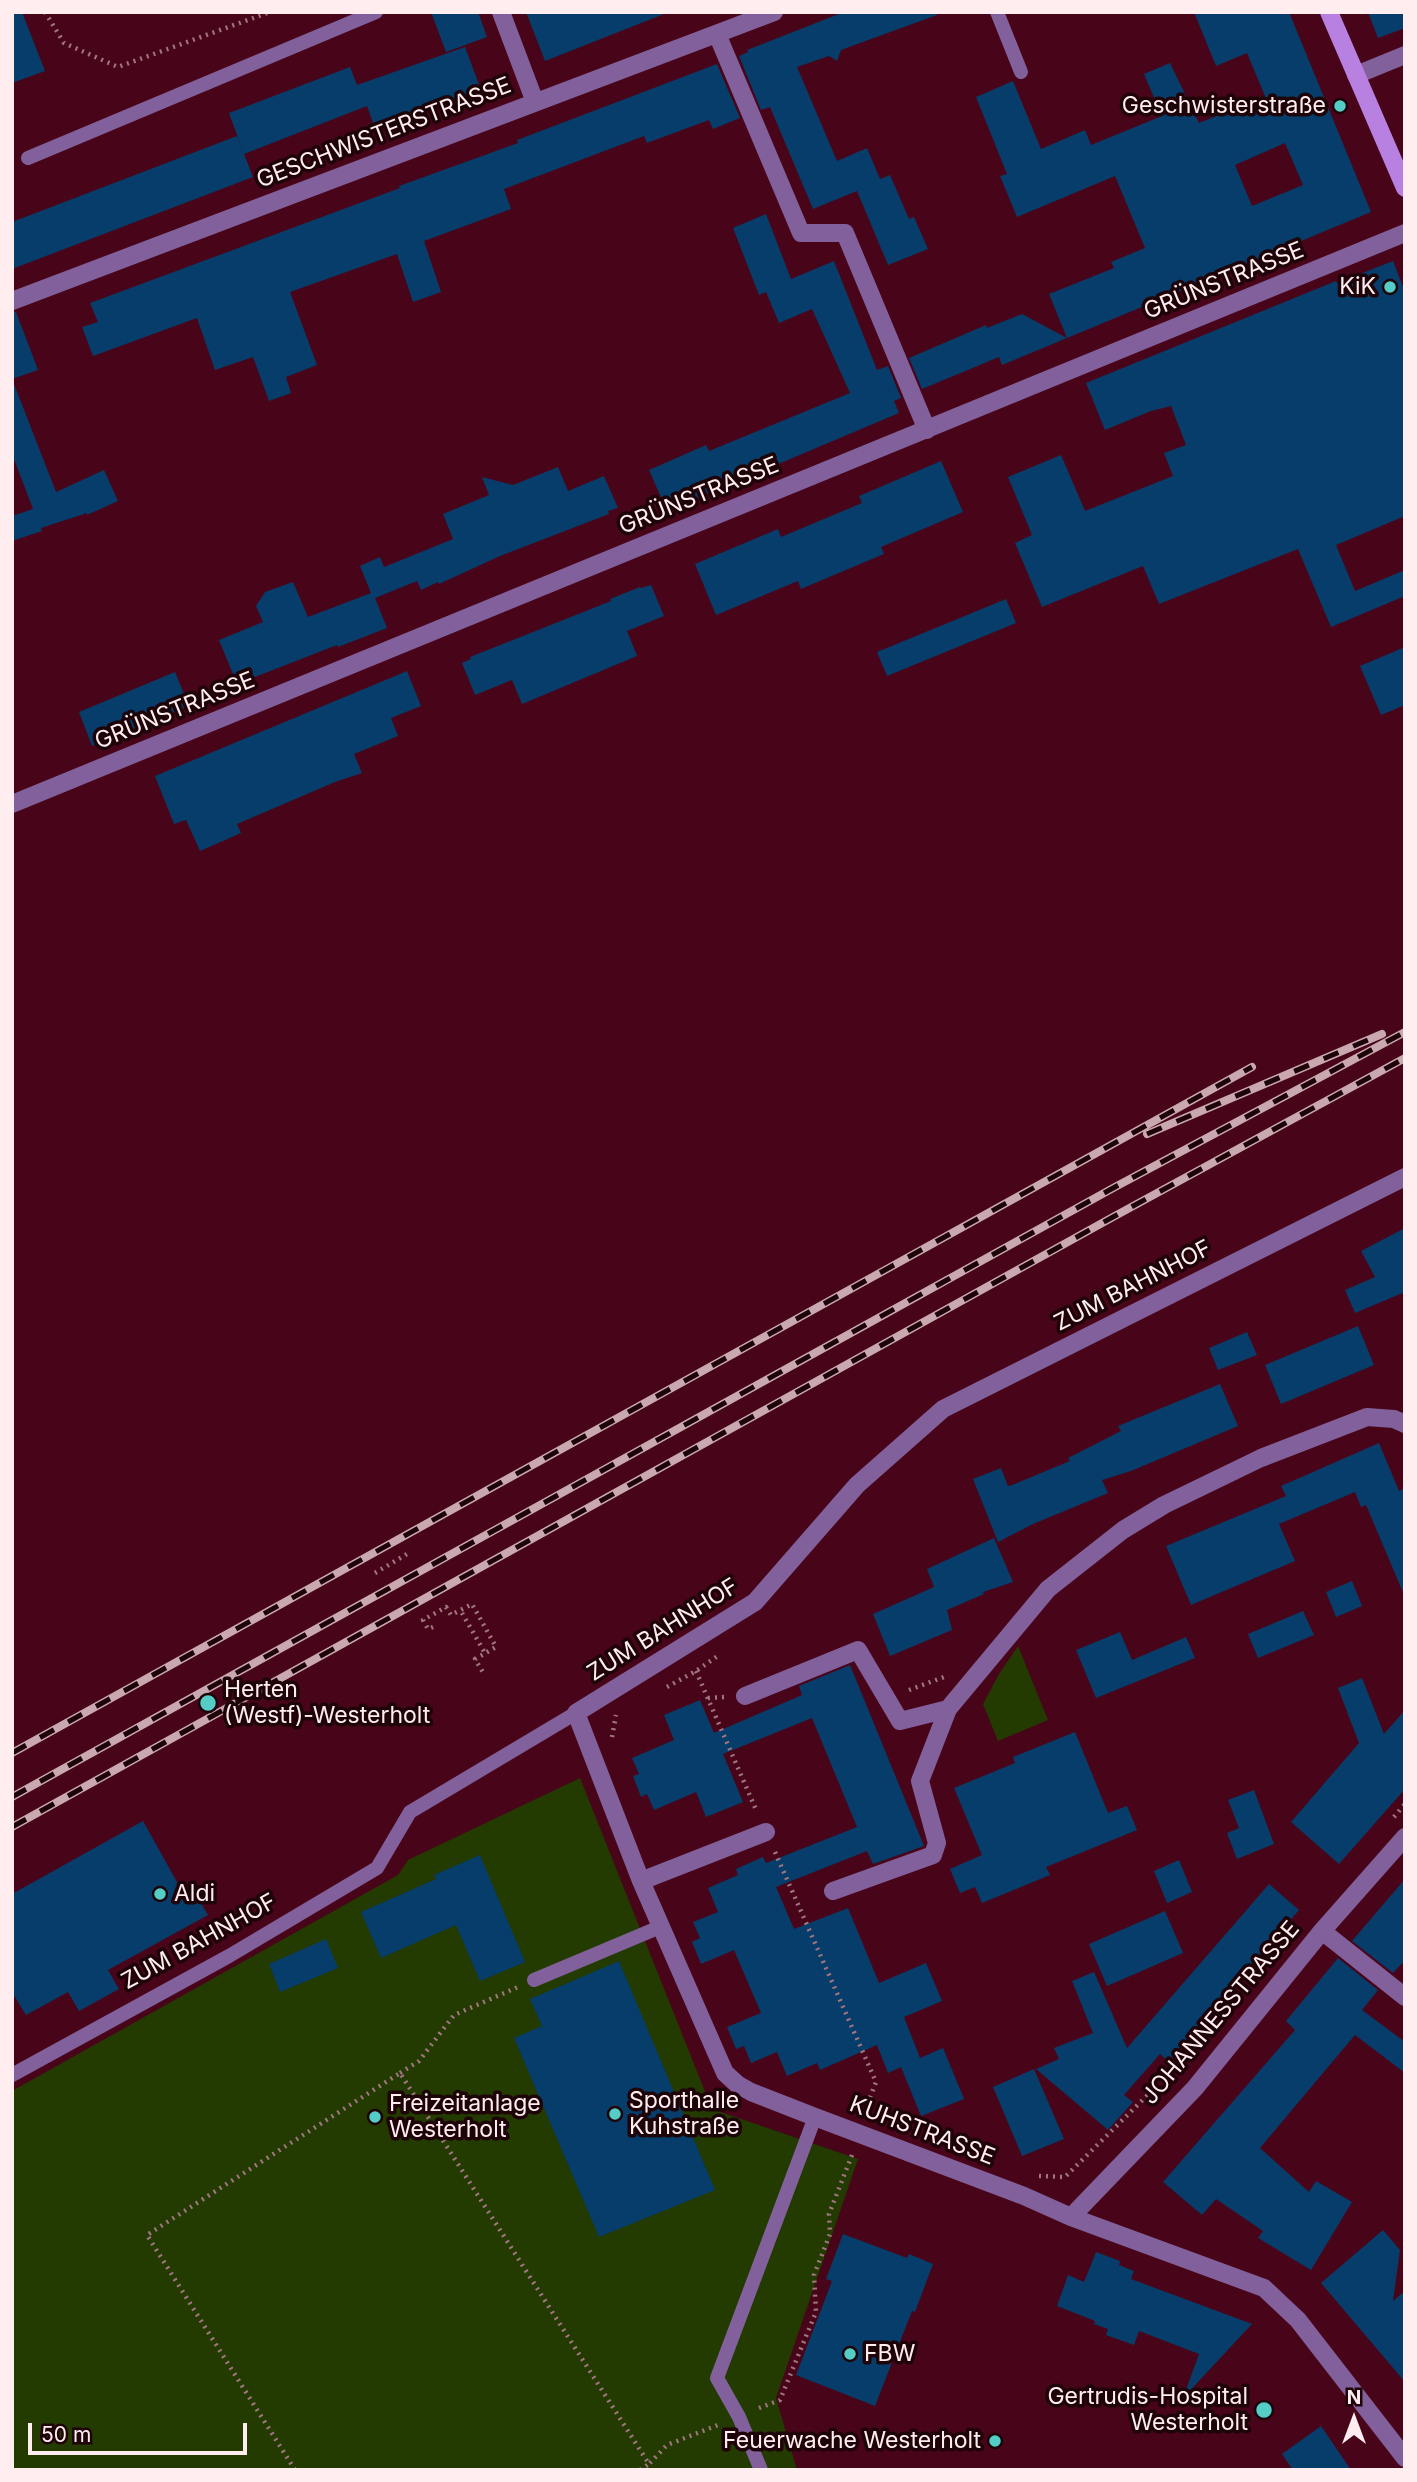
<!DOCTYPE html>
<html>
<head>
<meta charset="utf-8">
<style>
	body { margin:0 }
	#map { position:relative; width:1417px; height:2482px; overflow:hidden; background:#48051a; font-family:Inter,sans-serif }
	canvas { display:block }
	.frame { position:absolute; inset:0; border:14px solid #ffedef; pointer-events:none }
	.north { position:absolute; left:1319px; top:2384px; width:70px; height:70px; -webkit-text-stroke:5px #1e0409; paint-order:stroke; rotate:0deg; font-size:19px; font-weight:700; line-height:28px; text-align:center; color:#ffedef }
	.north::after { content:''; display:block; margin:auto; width:24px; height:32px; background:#ffedef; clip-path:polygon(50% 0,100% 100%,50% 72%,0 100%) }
	.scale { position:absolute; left:28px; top:2423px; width:219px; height:32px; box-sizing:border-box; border:4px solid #ffedef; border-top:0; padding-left:9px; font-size:21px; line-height:24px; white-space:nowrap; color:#ffedef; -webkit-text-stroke:5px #1e0409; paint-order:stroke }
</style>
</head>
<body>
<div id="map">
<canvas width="1417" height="2482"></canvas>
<div class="frame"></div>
<div class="north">N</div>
<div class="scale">50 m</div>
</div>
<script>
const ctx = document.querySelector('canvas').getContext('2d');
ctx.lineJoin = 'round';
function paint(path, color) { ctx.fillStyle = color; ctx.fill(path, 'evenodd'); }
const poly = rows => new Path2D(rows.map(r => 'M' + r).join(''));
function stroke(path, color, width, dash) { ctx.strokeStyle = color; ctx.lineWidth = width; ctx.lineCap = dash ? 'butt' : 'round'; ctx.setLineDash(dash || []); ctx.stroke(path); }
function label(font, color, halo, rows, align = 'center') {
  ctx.font = font + ' Inter,sans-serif'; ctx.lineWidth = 7; ctx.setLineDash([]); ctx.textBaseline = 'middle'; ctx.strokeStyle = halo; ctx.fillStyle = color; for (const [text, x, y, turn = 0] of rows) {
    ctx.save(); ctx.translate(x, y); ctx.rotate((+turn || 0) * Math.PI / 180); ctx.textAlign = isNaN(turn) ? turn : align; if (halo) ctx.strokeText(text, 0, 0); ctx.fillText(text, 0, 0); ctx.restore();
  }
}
const green = poly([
	[1018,1646,1048,1720,998,1741,983,1704,999,1674],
	[580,1778,712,2109,858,2159,776,2398,797,2470,12,2470,12,2091,398,1875,408,1860]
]);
const building = poly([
	[12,12,22,12,45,71,12,83],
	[431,12,478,12,487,37,446,52],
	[526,12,663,12,664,14,545,61],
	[844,12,937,12,937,15,841,50,837,61,829,56,797,67,837,161,867,148,880,179,890,175,909,219,914,217,928,249,888,265,857,191,813,209,770,107,761,110,739,56,748,52,747,50],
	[1194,12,1289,12,1371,212,1067,338,1049,294,1114,268,1111,262,1145,248,1115,176,1017,217,1000,176,1007,174,976,97,1013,81,1041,149,1085,130,1091,145,1162,116,1144,74,1170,63,1199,123,1265,96,1247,53,1216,66],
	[1285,143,1303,185,1252,206,1235,165],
	[1368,12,1405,12,1405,28,1378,38],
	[465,47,481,90,375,128,367,106,244,154,229,113,350,67,357,85],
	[717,64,740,118,713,129,709,120,647,143,644,136,504,189,511,209,424,241,441,292,413,302,397,254,290,292,317,365,286,377,291,393,269,401,253,357,215,370,197,318,93,356,82,327,98,322,90,303,400,188,399,186,518,143,517,140],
	[237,136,253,177,12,269,12,222],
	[766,214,791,279,834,261,877,370,888,366,901,398,894,401,899,413,667,511,649,470,706,445,709,451,850,393,812,309,779,323,766,292,759,295,733,228],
	[1393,261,1405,292,1405,516,1336,545,1355,591,1405,570,1405,596,1331,627,1298,549,1159,604,1143,566,1042,607,1015,543,1032,535,1008,477,1061,455,1085,511,1173,476,1164,453,1186,445,1171,406,1151,411,1105,430,1086,383,1336,281,1337,283],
	[12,312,16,312,38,370,12,379],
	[1022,314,1067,338,1002,365,999,357,922,389,909,358,986,325,987,328],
	[12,384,14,384,56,492,104,470,118,501,87,515,87,513,41,528,42,531,12,541,12,516,33,509,12,454],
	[941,461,963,512,881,547,884,554,815,583,801,589,798,581,716,615,695,564,778,529,781,537,862,503,859,496],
	[558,467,568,491,604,476,618,508,608,511,609,514,500,556,439,584,438,582,421,590,417,581,375,598,387,628,338,647,337,645,237,684,219,640,263,622,256,606,265,592,293,582,308,617,371,593,360,566,380,557,384,567,453,539,443,514,489,495,482,477,513,485],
	[651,585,664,616,627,631,637,656,522,704,512,680,475,695,462,663,471,659,470,657,611,601,610,599,640,587,641,588],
	[1006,599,1016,623,887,676,877,652],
	[1405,647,1405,705,1381,715,1360,666],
	[407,671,421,706,391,718,398,736,354,754,362,773,335,782,237,824,241,833,200,851,186,820,174,824,155,776],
	[175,672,189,706,92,746,79,712],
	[1405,1228,1405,1292,1355,1313,1345,1290,1375,1277,1361,1251],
	[1358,1326,1374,1365,1281,1404,1265,1365],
	[1247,1332,1257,1355,1218,1370,1209,1348],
	[1220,1384,1238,1426,1131,1471,1102,1480,1108,1493,1033,1524,998,1542,973,1479,1001,1468,1008,1486,1012,1485,1070,1461,1068,1458,1121,1431,1118,1426],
	[1379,1443,1399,1491,1405,1488,1405,1597,1366,1505,1361,1507,1355,1492,1279,1524,1295,1561,1191,1605,1166,1546,1286,1496,1281,1486],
	[994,1538,1013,1582,983,1592,984,1594,947,1610,952,1630,890,1656,873,1614,934,1587,927,1569],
	[1352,1581,1362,1606,1336,1617,1326,1592],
	[1303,1611,1314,1635,1258,1658,1248,1634],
	[1120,1632,1132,1660,1186,1637,1195,1658,1096,1698,1076,1650],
	[850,1665,924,1846,873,1864,867,1851,776,1887,794,1929,848,1908,879,1983,926,1963,942,2001,904,2017,920,2058,943,2048,964,2099,921,2116,901,2067,888,2073,877,2045,820,2070,817,2063,787,2076,777,2052,751,2063,744,2046,736,2049,727,2027,761,2013,734,1950,701,1964,692,1942,700,1938,693,1922,718,1912,708,1888,738,1875,736,1869,763,1857,766,1863,857,1827,812,1718,723,1754,743,1802,706,1817,696,1792,654,1810,647,1794,641,1797,633,1776,639,1774,632,1758,674,1740,664,1715,700,1700,714,1733,802,1695,799,1686],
	[1362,1678,1384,1734,1405,1710,1405,1789,1339,1864,1291,1822,1359,1743,1338,1688],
	[1075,1732,1108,1813,1127,1806,1137,1830,1046,1867,1050,1875,982,1903,975,1887,960,1893,950,1869,982,1855,954,1788,1015,1763,1013,1757],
	[1254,1790,1274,1844,1237,1859,1227,1833,1239,1828,1228,1800],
	[143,1821,182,1891,191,1886,208,1915,108,1970,119,1989,79,2011,68,1992,26,2015,12,1992,12,1894],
	[480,1855,525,1962,480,1981,456,1925,381,1958,361,1912,436,1879,434,1875],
	[1179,1860,1192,1892,1167,1903,1154,1871],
	[1405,1879,1405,1960,1393,1973,1352,1941],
	[1269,1884,1299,1910,1168,2061,1160,2054,1124,2095,1133,2102,1108,2130,1036,2069,1059,2059,1054,2048,1093,2033,1072,1981,1094,1972,1127,2048],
	[1165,1911,1183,1953,1107,1986,1089,1944],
	[326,1939,338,1968,280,1992,269,1964],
	[1338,1958,1378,1990,1362,2010,1405,2042,1405,2073,1355,2035,1260,2148,1309,2192,1316,2181,1352,2202,1311,2270,1258,2238,1263,2231,1216,2199,1202,2215,1163,2182,1295,2030,1286,2021],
	[619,1961,715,2190,599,2237,514,2038,542,2026,530,1999],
	[1034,2069,1064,2139,1022,2156,993,2087],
	[1383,2230,1400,2250,1393,2301,1405,2291,1405,2382,1321,2283],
	[843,2234,907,2258,909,2254,933,2264,915,2312,912,2311,875,2406,796,2375,832,2281,826,2279],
	[1096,2252,1120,2261,1119,2265,1134,2271,1131,2279,1252,2324,1183,2398,1199,2354,1139,2331,1134,2345,1106,2335,1108,2329,1094,2324,1095,2321,1057,2306,1068,2275,1084,2282],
	[1321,2426,1351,2470,1293,2470,1282,2454]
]);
const path = poly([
	[45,12,64,43,118,67,270,12],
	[375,1573,407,1554],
	[462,1613,485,1653],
	[433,1627,428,1629,423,1620,446,1607,451,1615,472,1604,496,1647,475,1659,484,1674],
	[696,1671,757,1812],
	[667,1687,696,1671,719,1655],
	[909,1690,944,1677],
	[708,1698,725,1697],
	[612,1737,616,1715],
	[1394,1817,1405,1804],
	[775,1852,876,2082,864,2113],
	[400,2073,419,2061,454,2015,518,1987],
	[1039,2176,1065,2177,1192,2051],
	[759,2408,780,2400,816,2312,814,2275,830,2234,829,2214,852,2155],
	[295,2470,147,2235,400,2073,649,2464,667,2445,718,2425],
	[640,2470,649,2464]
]);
const lane = poly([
	[997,12,1021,72],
	[28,158,376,12],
	[534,1980,660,1927],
	[12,2075,229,1956,377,1868,410,1812,576,1713],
	[761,2470,739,2417,717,2378,815,2117]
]);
const street = poly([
	[501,12,535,102],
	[717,34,801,233,845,233,927,430],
	[1356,75,1405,55],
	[12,301,774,12],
	[12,804,1405,233],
	[1405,1177,943,1409,857,1485,755,1602,576,1713,641,1881,725,2073,737,2084,751,2092,815,2117,1024,2196,1071,2217,1264,2288,1298,2320,1405,2458],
	[745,1696,858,1650,900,1721,948,1709],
	[641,1881,766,1832],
	[833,1891,933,1855,937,1843,920,1781,948,1709,1048,1589,1123,1530,1164,1505,1261,1458,1367,1417,1394,1419,1405,1424],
	[1322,1931,1405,1997],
	[1071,2217,1195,2088,1322,1931,1405,1837]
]);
const secondary = poly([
	[1329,12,1405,188]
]);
const rail = poly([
	[1147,1134,1382,1034],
	[12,1753,1252,1067],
	[12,1797,1115,1187,1405,1032],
	[12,1827,1113,1217,1405,1058]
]);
const markers = [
	[1340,106,7,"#54cdc7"],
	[1390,287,7,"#54cdc7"],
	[208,1703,9,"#54cdc7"],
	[160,1894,7,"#54cdc7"],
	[615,2114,7,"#54cdc7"],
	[375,2117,7,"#54cdc7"],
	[850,2354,7,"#54cdc7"],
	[1264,2410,9,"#54cdc7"],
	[995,2441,7,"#54cdc7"]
];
const poiNames = [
	["Geschwisterstraße",1326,106,"right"],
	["KiK",1376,287,"right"],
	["Herten",224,1690],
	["(Westf)-Westerholt",224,1716],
	["Aldi",174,1894],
	["Sporthalle",629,2101],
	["Kuhstraße",629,2127],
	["Freizeitanlage",389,2104],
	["Westerholt",389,2130],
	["FBW",864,2354],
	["Gertrudis-Hospital",1248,2397,"right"],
	["Westerholt",1248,2423,"right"],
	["Feuerwache Westerholt",981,2441,"right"]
];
const streetNames = [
	["GESCHWISTERSTRASSE",384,133,-21],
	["GRÜNSTRASSE",1224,281,-22],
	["GRÜNSTRASSE",699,496,-22],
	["GRÜNSTRASSE",175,711,-22],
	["ZUM BAHNHOF",1133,1286,-27],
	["ZUM BAHNHOF",663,1630,-32],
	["ZUM BAHNHOF",199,1942,-29],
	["JOHANNESSTRASSE",1221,2013,-50],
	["KUHSTRASSE",922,2131,21]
];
paint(green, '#233a00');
paint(building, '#073d6a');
stroke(path, '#a17681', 4.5, [2, 5]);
stroke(lane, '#82609b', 14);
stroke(street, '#82609b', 18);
stroke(secondary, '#b880e0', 18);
stroke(rail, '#c9a8b0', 8);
stroke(rail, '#1e0409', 5, [16]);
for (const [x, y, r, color] of markers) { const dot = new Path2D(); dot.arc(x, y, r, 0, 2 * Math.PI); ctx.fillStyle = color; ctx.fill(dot); stroke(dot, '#1e0409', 2.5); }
label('23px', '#ffedef', '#1e0409', poiNames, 'left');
label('23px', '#ffedef', '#1e0409', streetNames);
</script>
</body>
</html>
